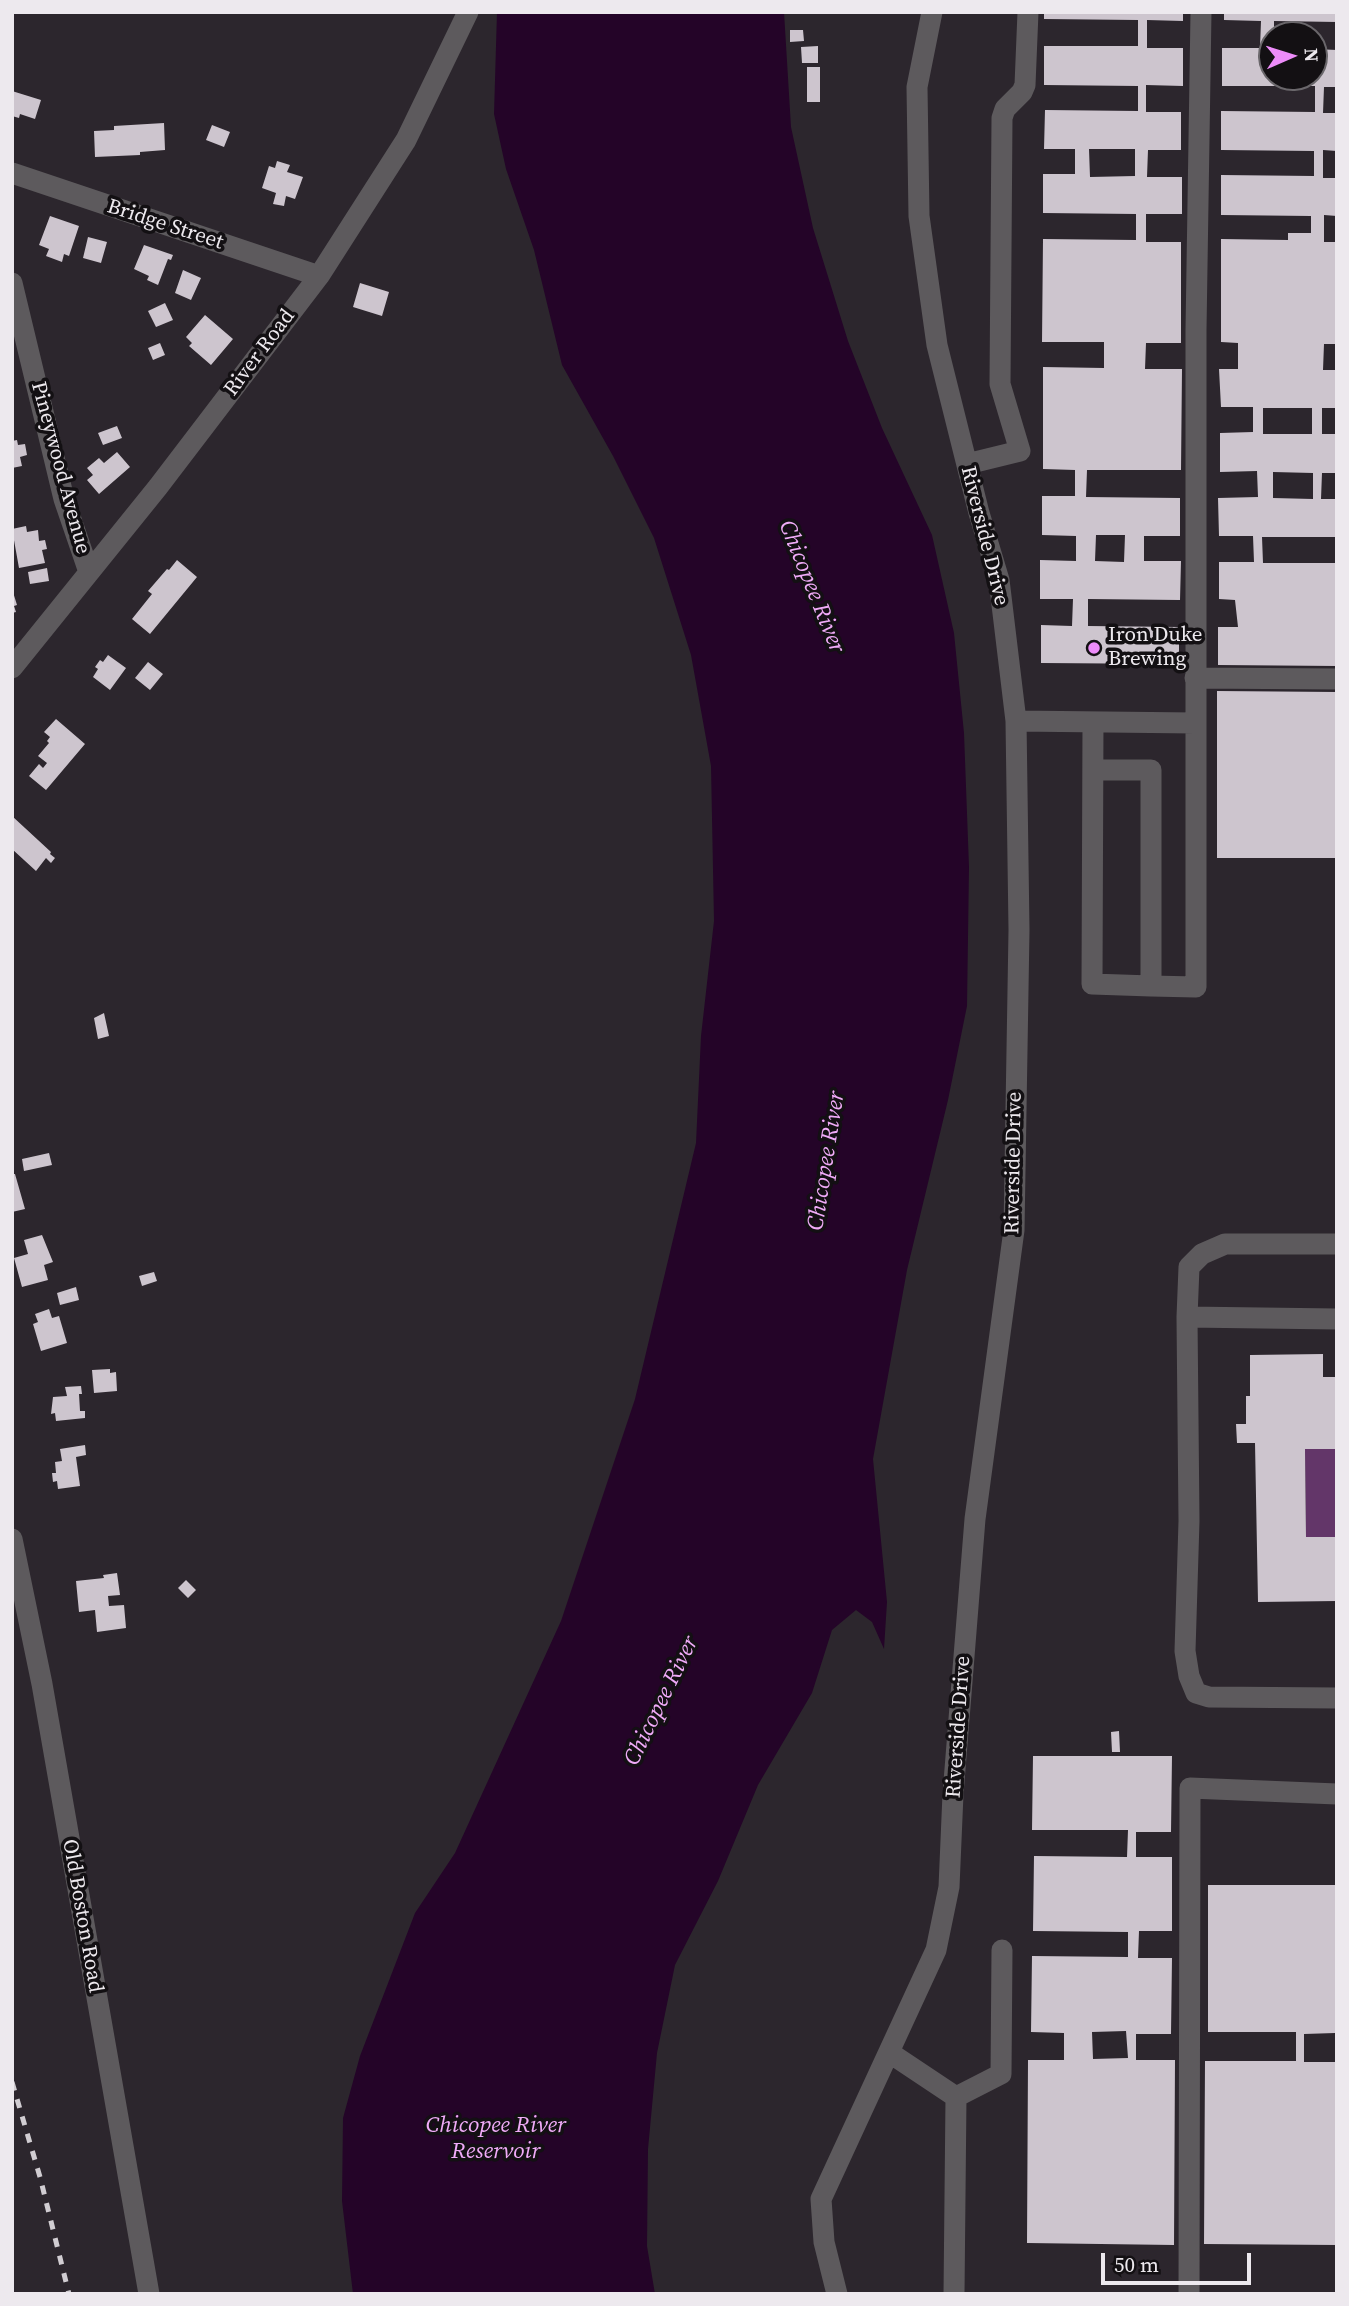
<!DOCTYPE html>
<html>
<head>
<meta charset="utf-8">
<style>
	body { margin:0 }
	#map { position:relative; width:1349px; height:2306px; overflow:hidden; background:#2c262d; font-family:"Source Serif 4",serif }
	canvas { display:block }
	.frame { position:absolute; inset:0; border:14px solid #ede9ee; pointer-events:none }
	.north { position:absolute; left:1258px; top:21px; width:70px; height:70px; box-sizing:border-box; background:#131013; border:2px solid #6a676b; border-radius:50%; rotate:87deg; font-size:19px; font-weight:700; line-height:28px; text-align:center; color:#ede9ee }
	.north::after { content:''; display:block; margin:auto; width:24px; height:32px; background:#ed8cf9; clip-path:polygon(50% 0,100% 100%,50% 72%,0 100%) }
	.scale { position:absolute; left:1101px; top:2253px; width:150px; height:32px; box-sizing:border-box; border:4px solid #ede9ee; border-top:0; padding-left:9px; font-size:21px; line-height:24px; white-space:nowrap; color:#ede9ee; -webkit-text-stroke:5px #131013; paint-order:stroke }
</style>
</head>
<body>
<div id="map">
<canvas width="1349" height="2306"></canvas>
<div class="frame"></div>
<div class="north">N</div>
<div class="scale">50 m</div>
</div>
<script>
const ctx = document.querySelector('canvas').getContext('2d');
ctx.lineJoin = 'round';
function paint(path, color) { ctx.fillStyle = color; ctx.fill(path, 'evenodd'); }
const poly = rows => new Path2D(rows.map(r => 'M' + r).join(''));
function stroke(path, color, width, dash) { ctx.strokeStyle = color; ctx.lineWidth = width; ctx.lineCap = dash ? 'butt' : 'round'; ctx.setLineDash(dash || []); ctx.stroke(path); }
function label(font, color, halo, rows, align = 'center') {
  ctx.font = font + ' "Source Serif 4",serif'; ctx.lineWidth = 7; ctx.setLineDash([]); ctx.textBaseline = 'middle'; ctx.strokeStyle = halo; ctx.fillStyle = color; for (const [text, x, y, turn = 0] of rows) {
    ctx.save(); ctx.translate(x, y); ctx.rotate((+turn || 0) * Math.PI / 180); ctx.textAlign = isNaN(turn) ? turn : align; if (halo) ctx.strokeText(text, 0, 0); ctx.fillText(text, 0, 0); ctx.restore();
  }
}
const green = poly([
	[1305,1449,1337,1449,1337,1537,1306,1537]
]);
const water = poly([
	[497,12,784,12,791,127,813,228,848,341,882,428,932,535,954,633,964,733,969,867,967,1006,948,1100,907,1270,873,1459,887,1602,884,1649,872,1622,856,1610,832,1630,812,1693,758,1785,718,1881,675,1965,657,2053,648,2149,647,2246,655,2294,353,2294,342,2201,343,2118,360,2056,415,1913,455,1853,561,1621,635,1399,696,1143,701,1036,714,921,711,766,691,655,654,538,613,456,562,365,534,250,506,169,494,114]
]);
const building = poly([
	[1044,12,1183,12,1183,21,1147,20,1147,48,1183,48,1183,86,1146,85,1146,112,1181,112,1181,150,1148,150,1147,177,1182,177,1182,214,1146,214,1146,242,1181,242,1181,343,1146,343,1145,369,1182,369,1181,470,1087,470,1086,497,1180,498,1180,536,1144,536,1144,561,1181,561,1180,600,1088,599,1088,626,1179,627,1179,664,1041,663,1041,625,1072,626,1073,599,1040,599,1040,560,1076,561,1076,536,1042,535,1042,496,1075,496,1075,470,1043,469,1043,367,1104,368,1104,342,1042,342,1043,239,1136,240,1136,214,1043,213,1043,174,1075,174,1075,149,1044,149,1045,110,1138,111,1138,86,1044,85,1044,46,1138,46,1138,20,1044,19],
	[1089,149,1135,149,1135,176,1090,177],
	[1096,535,1125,535,1124,562,1095,561],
	[1224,12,1337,12,1337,22,1274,21,1274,35,1272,35,1272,77,1314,77,1314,49,1337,50,1337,87,1324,87,1323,113,1337,113,1337,151,1323,150,1323,178,1337,178,1337,216,1324,215,1324,242,1337,242,1337,344,1324,344,1323,370,1337,370,1337,408,1322,408,1322,434,1337,434,1337,473,1322,473,1321,499,1337,499,1337,537,1262,537,1263,563,1337,563,1337,666,1218,665,1218,627,1238,627,1235,600,1219,599,1219,562,1254,562,1253,536,1219,536,1218,498,1258,497,1257,471,1220,472,1220,433,1253,432,1253,407,1221,407,1219,369,1238,369,1238,343,1221,342,1221,239,1288,240,1288,233,1311,233,1311,216,1221,215,1221,175,1314,176,1314,151,1221,150,1221,111,1315,112,1315,86,1222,86,1222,48,1260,48,1261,21,1224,20],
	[1263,408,1312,408,1312,434,1263,434],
	[1273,472,1313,473,1313,499,1273,498],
	[790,30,803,30,804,41,790,42],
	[818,46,818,63,802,63,801,47],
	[807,67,820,67,820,102,807,102],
	[12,91,41,100,35,119,20,114,19,118,12,116],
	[164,123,165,150,140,152,140,155,95,157,94,131,114,130,114,126],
	[212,125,230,132,224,147,206,140],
	[277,161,290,165,287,172,303,177,295,199,286,196,284,206,273,204,276,193,262,188,269,166,275,168],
	[50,216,79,226,69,256,64,254,62,262,46,256,49,249,39,245],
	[88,237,107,242,101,263,83,258],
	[144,245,173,255,171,260,168,259,158,285,147,280,149,276,134,269],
	[183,270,201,278,191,300,175,293],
	[360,283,389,292,382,316,353,307],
	[165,303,173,320,156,327,148,311],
	[205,315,233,339,211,365,189,346,192,343,186,337],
	[160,343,165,355,153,360,148,348],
	[117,426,122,438,103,445,98,433],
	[17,440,18,445,25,444,27,455,20,457,22,466,12,468,12,441],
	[117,452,130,467,99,494,87,480,93,475,87,468,99,458,104,463],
	[26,526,27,532,38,530,39,541,45,540,47,549,42,550,45,563,19,568,12,529],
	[177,560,197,577,150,634,132,619,152,594,148,591,167,569,169,570],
	[47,568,49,581,30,584,28,572],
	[12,589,17,605,14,606,16,612,12,613],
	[108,655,126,668,110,690,93,677,98,669,95,667,100,660,103,662],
	[148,662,163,674,150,690,135,678],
	[1217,691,1337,692,1337,858,1217,858],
	[56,719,85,744,46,790,29,776,39,764,43,768,47,763,38,756,49,743,47,741,50,737,44,732],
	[12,816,51,852,50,854,55,858,51,863,46,858,36,871,12,849],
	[104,1013,109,1036,98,1039,94,1018],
	[49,1153,52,1165,24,1171,22,1159],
	[12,1174,15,1174,25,1209,12,1212],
	[42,1235,53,1262,44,1265,48,1280,22,1287,14,1258,28,1254,24,1240],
	[154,1272,157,1281,142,1286,139,1276],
	[76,1287,79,1300,60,1305,57,1293],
	[49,1309,52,1318,59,1316,67,1343,41,1351,33,1324,38,1322,35,1314],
	[1323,1354,1323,1377,1337,1377,1337,1449,1305,1449,1306,1537,1337,1537,1337,1601,1258,1602,1255,1443,1237,1443,1236,1424,1246,1424,1246,1396,1250,1396,1250,1355],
	[110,1369,110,1373,116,1372,117,1391,94,1393,92,1370],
	[81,1386,82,1394,79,1394,80,1411,85,1411,85,1418,56,1421,55,1413,51,1414,53,1397,67,1396,65,1387],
	[85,1445,86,1455,76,1457,80,1486,58,1489,57,1481,53,1482,52,1473,56,1473,55,1462,62,1461,60,1449],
	[117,1573,120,1595,108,1596,109,1606,124,1605,126,1628,97,1632,95,1610,79,1612,76,1581,104,1578,103,1575],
	[186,1580,196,1590,188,1598,178,1588],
	[1119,1731,1120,1752,1112,1752,1111,1732],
	[1033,1756,1172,1756,1171,1832,1136,1832,1136,1857,1172,1857,1172,1931,1139,1931,1138,1958,1172,1958,1171,2034,1136,2034,1136,2060,1175,2060,1174,2245,1027,2243,1028,2060,1064,2060,1064,2033,1031,2032,1032,1956,1128,1957,1128,1932,1033,1931,1034,1856,1127,1857,1128,1830,1032,1830],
	[1126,2031,1128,2058,1093,2059,1092,2032],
	[1208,1885,1336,1885,1335,2033,1304,2034,1304,2062,1337,2062,1337,2245,1204,2244,1205,2061,1296,2061,1296,2032,1208,2032]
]);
const minor = poly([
	[12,173,319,276],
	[12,283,64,499,89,572],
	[967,464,1020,451,1000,384,1002,118,1005,109,1022,92,1025,85,1028,12],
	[12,668,158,487,319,276,406,140,468,12],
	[1195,678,1337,679],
	[1016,721,1195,723],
	[1093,722,1092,984,1151,986,1151,770,1094,770],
	[1151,986,1196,987,1196,330,1201,12],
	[1337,1244,1225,1244,1202,1254,1189,1267,1187,1317,1189,1521,1185,1651,1189,1676,1196,1693,1209,1697,1337,1698],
	[1187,1317,1337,1319],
	[12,1539,42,1684,149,2294],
	[890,2053,956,2097],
	[837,2294,824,2242,821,2199,936,1950,949,1887,953,1794,975,1519,1014,1230,1019,930,1016,721,999,580,979,513,937,345,919,216,917,87,932,12],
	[954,2294,956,2097,1001,2074,1002,1950],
	[1189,2294,1190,1788,1337,1794]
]);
const rail = poly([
	[12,2082,40,2177,69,2294]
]);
const markers = [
	[1094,648,7,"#ed8cf9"]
];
const streetNames = [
	["Bridge Street",165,225,18],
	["River Road",260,353,-53],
	["Pineywood Avenue",60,468,75],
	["Riverside Drive",984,536,76],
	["Riverside Drive",1014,1163,-89],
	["Riverside Drive",959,1727,-86],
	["Old Boston Road",82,1916,80]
];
const poiNames = [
	["Iron Duke",1108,636],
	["Brewing",1108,660]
];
const waterNames = [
	["Chicopee River",811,587,68],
	["Chicopee River",827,1161,-81],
	["Chicopee River",662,1701,-64],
	["Chicopee River",496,2126],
	["Reservoir",496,2152]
];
paint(green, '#633669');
paint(water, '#240428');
paint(building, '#cdc5ce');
stroke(minor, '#5d5a5d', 21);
stroke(rail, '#d1cdd2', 5, [9, 9]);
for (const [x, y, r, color] of markers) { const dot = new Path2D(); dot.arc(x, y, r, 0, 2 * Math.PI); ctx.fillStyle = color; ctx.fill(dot); stroke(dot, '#131013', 2.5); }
label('21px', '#ede9ee', '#131013', streetNames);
label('21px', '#ede9ee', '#131013', poiNames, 'left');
label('italic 23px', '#f0abf8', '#131013', waterNames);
</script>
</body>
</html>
